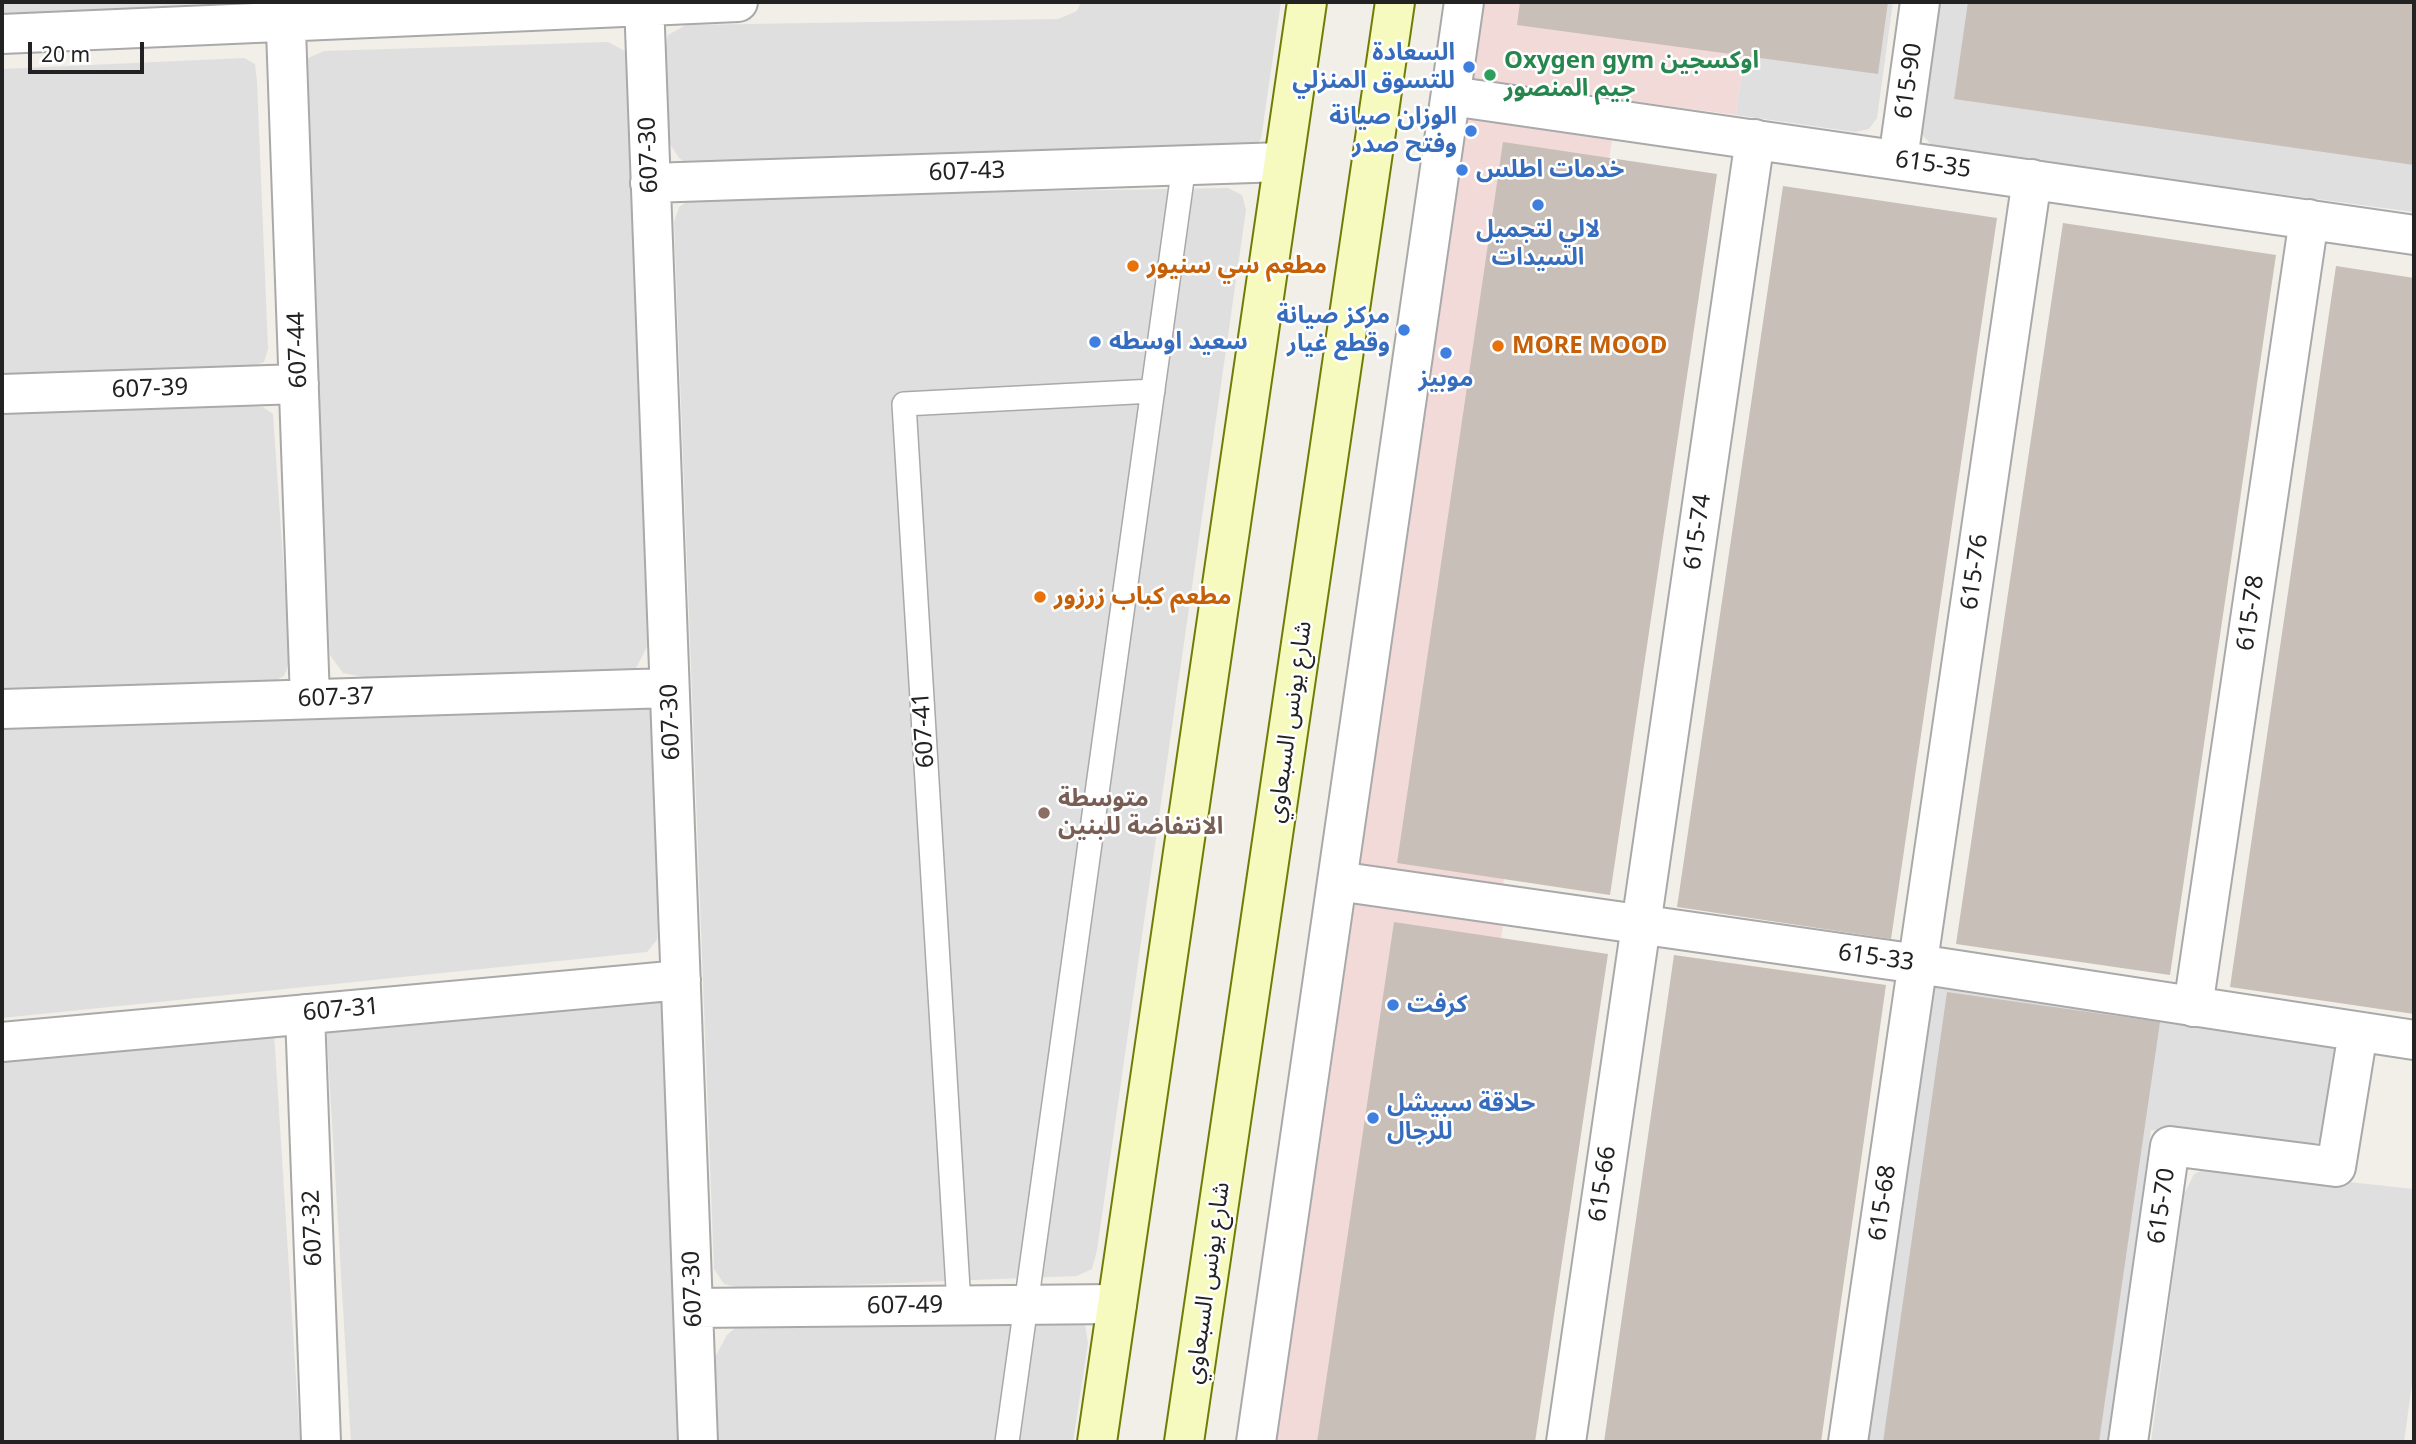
<!DOCTYPE html>
<html>
<head>
<meta charset="utf-8">
<style>
	body { margin:0 }
	#map { position:relative; width:2416px; height:1444px; overflow:hidden; background:#f2efe9; font-family:"Noto Sans",sans-serif }
	canvas { display:block }
	.frame { position:absolute; inset:0; border:4px solid #222; pointer-events:none }
	.scale { position:absolute; left:28px; top:42px; width:116px; height:32px; box-sizing:border-box; border:4px solid #222; border-top:0; padding-left:9px; font-size:21px; line-height:24px; white-space:nowrap; color:#222; -webkit-text-stroke:5px #fff; paint-order:stroke }
</style>
</head>
<body>
<div id="map">
<canvas width="2416" height="1444"></canvas>
<div class="frame"></div>
<div class="scale">20 m</div>
</div>
<script>
const ctx = document.querySelector('canvas').getContext('2d');
ctx.lineJoin = 'round';
function paint(path, color) { ctx.fillStyle = color; ctx.fill(path, 'evenodd'); }
const poly = rows => new Path2D(rows.map(r => 'M' + r).join(''));
function stroke(path, color, width, dash) { ctx.strokeStyle = color; ctx.lineWidth = width; ctx.lineCap = dash ? 'butt' : 'round'; ctx.setLineDash(dash || []); ctx.stroke(path); }
function label(font, color, halo, rows, align = 'center') {
  ctx.font = font + ' "Noto Sans","Noto Sans Arabic",sans-serif'; ctx.lineWidth = 5; ctx.setLineDash([]); ctx.textBaseline = 'middle'; ctx.strokeStyle = halo; ctx.fillStyle = color; for (const [text, x, y, turn = 0] of rows) {
    ctx.save(); ctx.translate(x, y); ctx.rotate((+turn || 0) * Math.PI / 180); ctx.textAlign = isNaN(turn) ? turn : align; if (halo) ctx.strokeText(text, 0, 0); ctx.fillText(text, 0, 0); ctx.restore();
  }
}
const residential = poly([
	[2,2,256,2,255,8,2,29],
	[1081,2,1281,2,1261,139,1248,151,693,169,679,158,668,141,661,64,668,35,686,25,1058,19,1077,11],
	[1752,2,1893,2,1877,118,1869,129,1855,132,1736,115],
	[1939,2,2414,2,2414,212,1935,148,1923,136,1923,118],
	[608,42,625,51,631,81,647,647,636,668,617,676,364,677,343,673,330,655,302,83,306,59,324,51],
	[244,58,255,64,257,81,268,349,264,362,253,366,2,377,2,69],
	[1228,188,1242,195,1246,210,1097,1250,1092,1269,1077,1276,744,1289,724,1284,714,1269,674,222,679,207,693,197],
	[248,406,263,407,273,414,290,661,284,676,274,681,2,692,2,410],
	[653,702,658,925,657,940,647,952,2,1018,2,728],
	[1934,985,2339,1047,2327,1128,2320,1141,2306,1148,2151,1130,2108,1442,1866,1442],
	[672,998,681,1442,351,1442,326,1022],
	[274,1032,300,1442,3,1442,2,1056],
	[2210,1167,2414,1189,2414,1369,2404,1442,2151,1442,2184,1194,2194,1174],
	[1075,1318,1085,1324,1088,1343,1073,1442,717,1442,714,1359,727,1335,739,1325]
]);
const commercial = poly([
	[1476,2,1752,2,1736,115,1474,80,1467,72],
	[1481,113,1613,133,1503,886,1372,869,1359,865,1356,852,1463,120],
	[1354,898,1504,918,1426,1442,1266,1442]
]);
const building = poly([
	[1520,2,1888,2,1878,74,1517,25],
	[1968,2,2414,2,2414,165,1954,99],
	[1503,142,1717,174,1610,895,1397,863],
	[1783,186,1997,218,1891,939,1677,907],
	[2063,223,2276,255,2170,975,1956,944],
	[2336,266,2414,278,2414,1014,2230,987],
	[1394,922,1608,954,1535,1442,1317,1442],
	[1674,955,1886,985,1821,1442,1604,1442],
	[1947,992,2160,1022,2099,1442,1883,1442]
]);
const lane = poly([
	[959,1305,904,404,1153,391],
	[1007,1442,1184,165]
]);
const street = poly([
	[285,2,310,699],
	[644,2,698,1442],
	[2,34,738,2],
	[1451,96,2414,235],
	[1898,160,1920,2],
	[650,183,1283,162],
	[2,394,299,384],
	[2,709,669,688],
	[1337,881,1918,964,2414,1040],
	[2193,1007,2309,219],
	[305,1014,321,1442],
	[2,1042,681,980],
	[693,1308,1117,1304],
	[1256,1442,1464,2],
	[1566,1442,1755,139],
	[1848,1442,2032,179],
	[2128,1442,2170,1146,2336,1167,2358,1032]
]);
const secondary = poly([
	[1097,1442,1307,2],
	[1184,1442,1395,2]
]);
const markers = [
	[1469,67,7,"#3f7fe0"],
	[1490,75,7,"#2e9e5b"],
	[1471,131,7,"#3f7fe0"],
	[1462,170,7,"#3f7fe0"],
	[1538,205,7,"#3f7fe0"],
	[1133,266,7,"#e8710a"],
	[1404,330,7,"#3f7fe0"],
	[1095,342,7,"#3f7fe0"],
	[1498,346,7,"#e8710a"],
	[1446,353,7,"#3f7fe0"],
	[1040,597,7,"#e8710a"],
	[1044,813,7,"#8d6e63"],
	[1393,1005,7,"#3f7fe0"],
	[1373,1118,7,"#3f7fe0"]
];
const shopNames = [
	["السعادة",1455,53,"right"],
	["للتسوق المنزلي",1455,81,"right"],
	["الوزان صيانة",1457,117,"right"],
	["وفتح صدر",1457,145,"right"],
	["خدمات اطلس",1476,170],
	["لالي لتجميل",1538,230,"center"],
	["السيدات",1538,258,"center"],
	["مركز صيانة",1390,316,"right"],
	["وقطع غيار",1390,344,"right"],
	["سعيد اوسطه",1109,342],
	["موبيز",1446,379,"center"],
	["كرفت",1407,1005],
	["حلاقة سبيشل",1387,1104],
	["للرجال",1387,1132]
];
const leisureNames = [
	["Oxygen gym اوكسجين",1504,61],
	["جيم المنصور",1504,89]
];
const streetNames = [
	["615-90",1909,81,-82],
	["607-30",649,155,-92],
	["615-35",1933,165,8],
	["607-43",967,172,-2],
	["607-44",298,350,-92],
	["607-39",150,389,-2],
	["615-74",1698,532,-82],
	["615-76",1975,572,-82],
	["615-78",2251,613,-82],
	["607-37",336,698,-2],
	["607-30",671,722,-92],
	["شارع يونس السبعاوي",1290,722,-82],
	["607-41",924,730,-94],
	["615-33",1876,958,8],
	["607-31",341,1010,-5],
	["615-66",1603,1184,-82],
	["615-68",1883,1203,-82],
	["615-70",2162,1206,-82],
	["607-32",313,1228,-92],
	["شارع يونس السبعاوي",1208,1283,-82],
	["607-30",693,1289,-92],
	["607-49",905,1306,-1]
];
const foodNames = [
	["مطعم سي سنيور",1147,266],
	["MORE MOOD",1512,346],
	["مطعم كباب زرزور",1054,597]
];
const educationNames = [
	["متوسطة",1058,799],
	["الانتفاضة للبنين",1058,827]
];
paint(residential, '#e0dfdf');
paint(commercial, '#f2dad9');
paint(building, '#c7bfb8');
stroke(lane, '#a9a9a9', 26);
stroke(street, '#a9a9a9', 42);
stroke(secondary, '#707d05', 42);
stroke(lane, '#fff', 23);
stroke(street, '#fff', 38);
stroke(secondary, '#f7fabf', 38);
for (const [x, y, r, color] of markers) { const dot = new Path2D(); dot.arc(x, y, r, 0, 2 * Math.PI); ctx.fillStyle = color; ctx.fill(dot); stroke(dot, '#fff', 2.5); }
label('bold 24px', '#366cbe', '#fff', shopNames, 'left');
label('bold 24px', '#27864d', '#fff', leisureNames, 'left');
label('24px', '#222', '#fff', streetNames);
label('bold 24px', '#c56008', '#fff', foodNames, 'left');
label('bold 24px', '#785e54', '#fff', educationNames, 'left');
</script>
</body>
</html>
